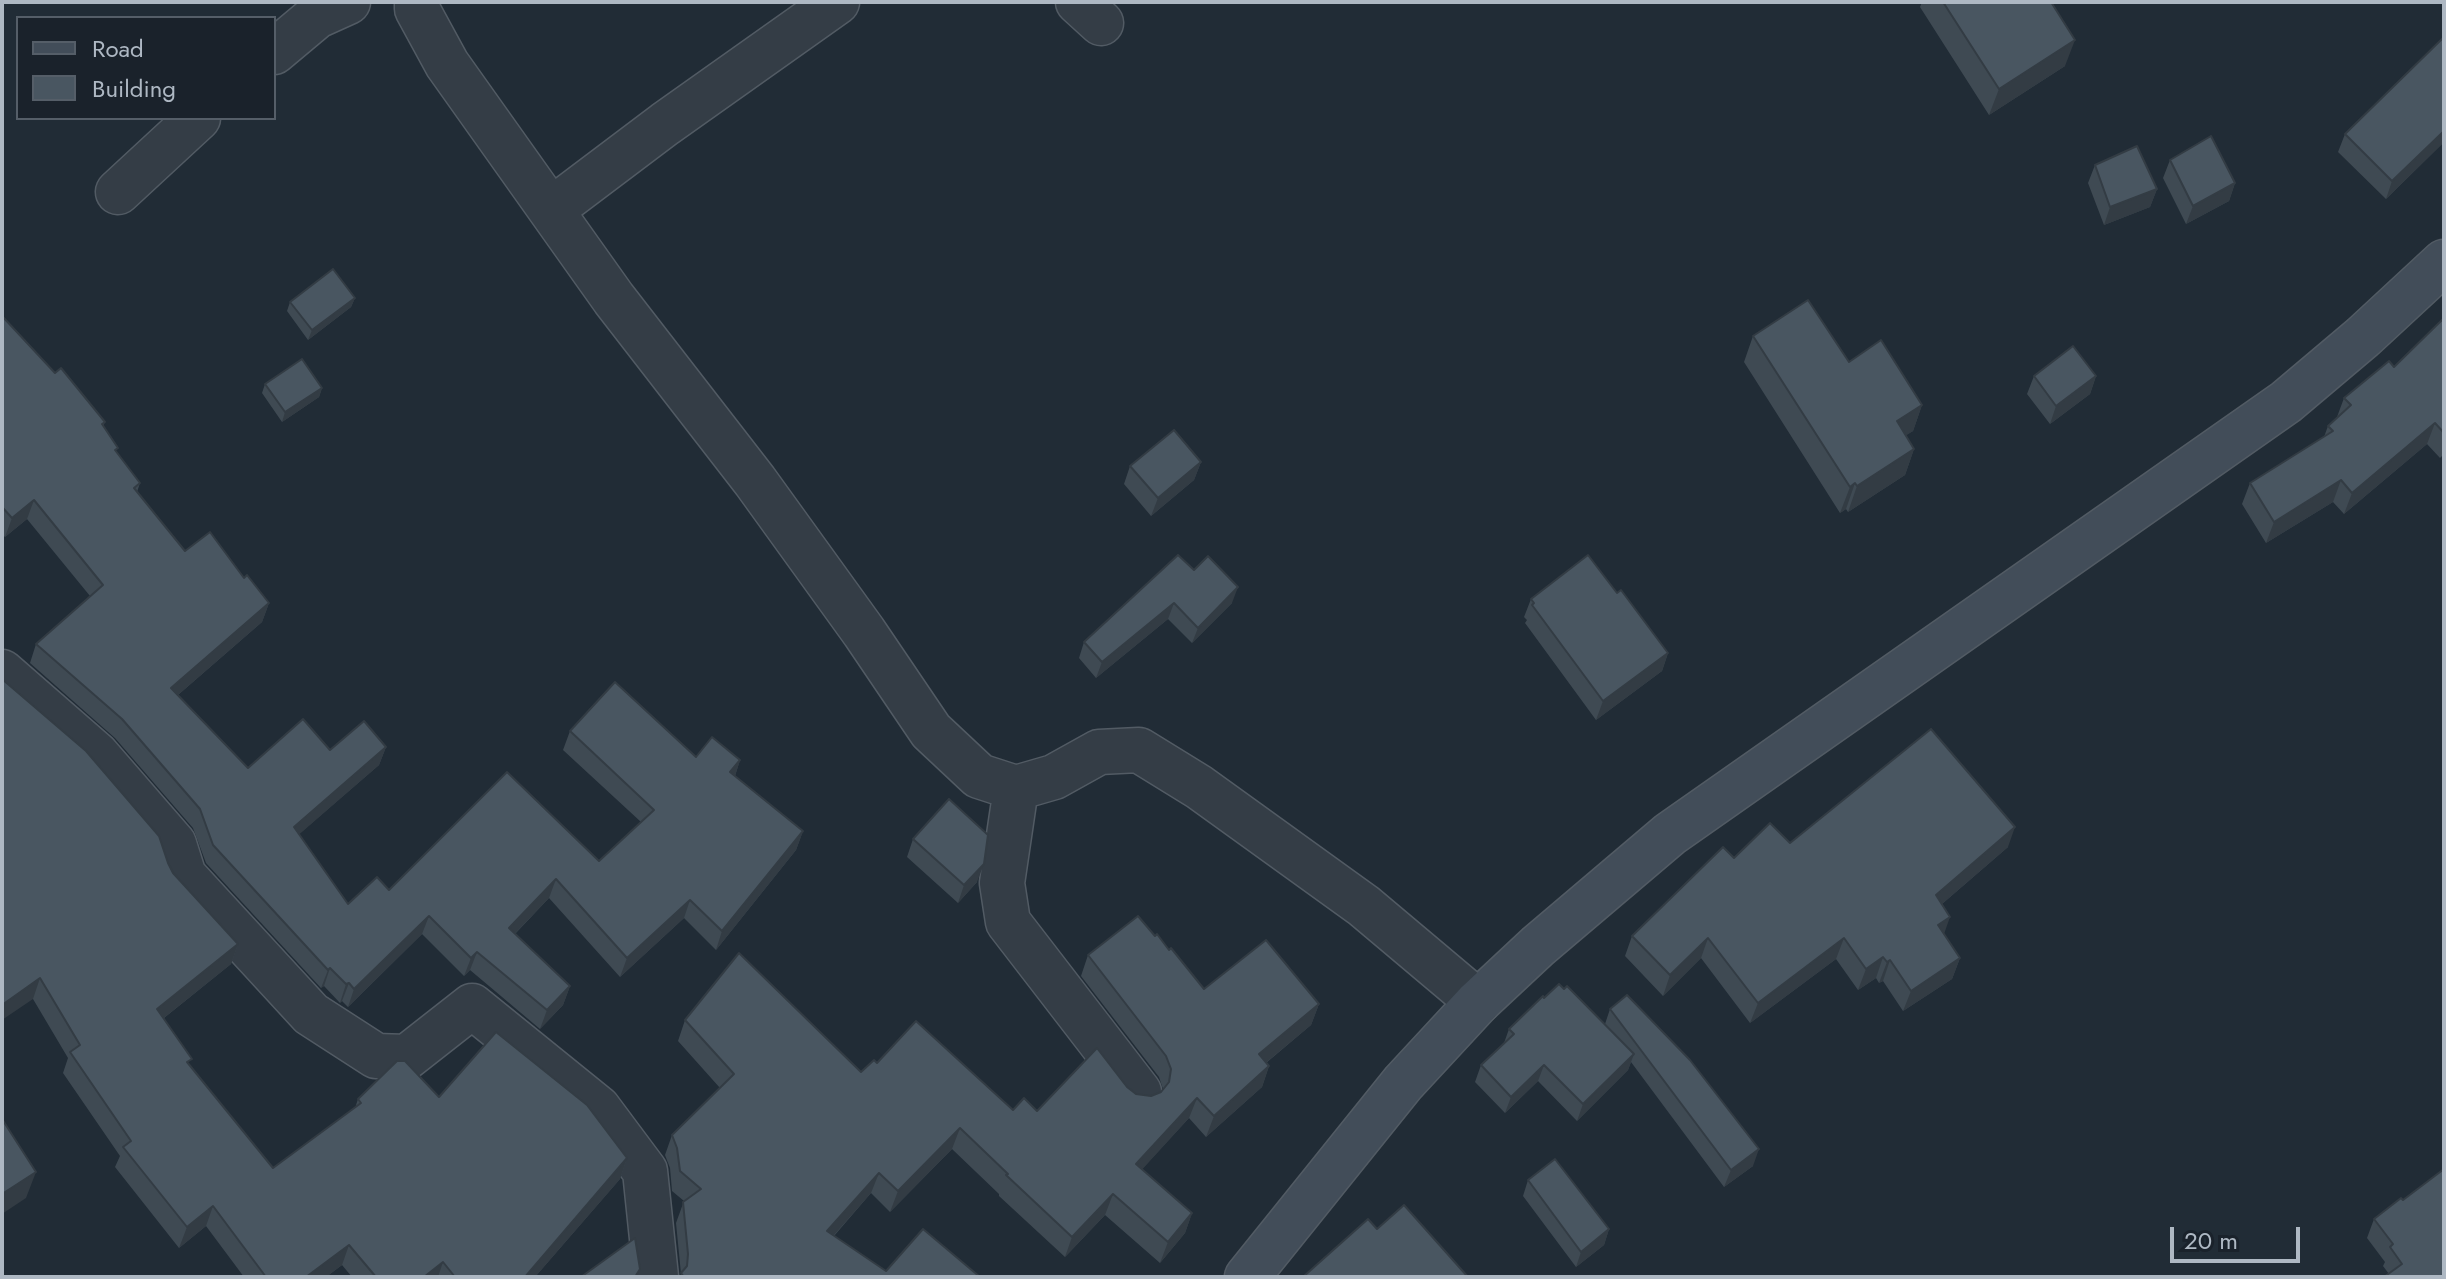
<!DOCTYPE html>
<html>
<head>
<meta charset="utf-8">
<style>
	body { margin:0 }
	#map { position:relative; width:2446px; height:1279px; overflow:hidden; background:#212c36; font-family:Jost,sans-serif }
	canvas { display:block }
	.frame { position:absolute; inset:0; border:4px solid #aeb8c3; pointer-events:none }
	.legend { position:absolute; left:16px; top:16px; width:260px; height:104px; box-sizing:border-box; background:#1a222b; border:2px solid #555e68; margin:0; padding:10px 14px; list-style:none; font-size:24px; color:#aeb8c3 }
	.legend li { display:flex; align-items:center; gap:16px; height:40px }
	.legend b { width:40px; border:2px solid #555e68 }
	.scale { position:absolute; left:2170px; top:1227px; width:130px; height:36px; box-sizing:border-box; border:4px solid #aeb8c3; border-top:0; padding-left:10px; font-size:24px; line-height:28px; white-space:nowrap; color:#aeb8c3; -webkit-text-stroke:6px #1a222b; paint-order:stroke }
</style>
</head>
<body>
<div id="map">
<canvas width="2446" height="1279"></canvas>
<div class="frame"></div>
<ul class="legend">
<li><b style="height:10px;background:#424d59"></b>Road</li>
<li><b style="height:22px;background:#495661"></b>Building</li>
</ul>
<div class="scale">20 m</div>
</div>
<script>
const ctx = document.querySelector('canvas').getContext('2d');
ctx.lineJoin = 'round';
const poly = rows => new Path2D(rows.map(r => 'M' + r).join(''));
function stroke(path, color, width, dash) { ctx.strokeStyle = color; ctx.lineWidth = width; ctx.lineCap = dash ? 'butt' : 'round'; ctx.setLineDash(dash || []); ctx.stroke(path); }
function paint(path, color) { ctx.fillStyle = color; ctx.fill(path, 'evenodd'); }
const street = poly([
	[417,2,417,9,447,64,614,299,755,481,864,632,931,731,979,776,1016,788,1054,777,1099,752,1139,750,1199,787,1364,906,1478,1002],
	[1078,2,1101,23],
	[274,52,317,16,348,2],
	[118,192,198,118],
	[551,210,665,124,837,2],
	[2,672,96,754,174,844,184,876,311,1014,376,1056,407,1057,472,1006,598,1108,645,1171,656,1277],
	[1016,788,1002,883,1008,922,1139,1092]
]);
const secondary = poly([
	[1247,1277,1403,1083,1478,1002,1538,946,1670,834,2286,402,2363,337,2444,262]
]);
const wall = poly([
	[1922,2,2051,2,2065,66,1989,115,1920,7],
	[2444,37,2444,142,2386,199,2338,152,2345,134],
	[2170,160,2235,183,2229,201,2186,224,2163,178],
	[2095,165,2157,189,2150,207,2104,225,2088,183],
	[355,298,351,307,308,340,287,311,290,302],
	[2,316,55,373,105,422,103,426,116,453,140,483,137,492,185,551,244,578,269,603,262,622,178,695,248,768,330,750,386,747,379,765,299,834,348,904,389,890,599,861,641,822,563,750,570,731,696,757,740,760,735,776,803,831,796,850,716,950,684,918,620,977,549,898,515,934,570,986,563,1005,540,1029,470,970,464,976,422,934,348,1007,342,1001,340,1003,324,986,321,988,206,863,193,828,115,738,30,663,36,644,90,596,27,519,5,537,2,534],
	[2444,318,2444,454,2440,458,2427,444,2344,514,2333,502,2266,543,2242,504,2250,483,2324,437,2328,426,2337,417,2344,398,2394,367],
	[1753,336,1849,362,1922,405,1913,431,1906,435,1914,449,1905,475,1848,512,1846,509,1840,513,1744,362],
	[2034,376,2096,376,2090,394,2050,424,2027,394],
	[265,384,322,388,319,397,282,422,262,393],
	[1201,462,1194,480,1151,516,1124,484,1130,466],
	[1194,570,1232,603,1192,643,1168,619,1096,678,1079,658,1084,642],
	[1617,593,1668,653,1662,671,1596,720,1525,623,1527,620,1524,617,1531,599],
	[2,679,168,863,173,873,238,944,231,964,164,1018,189,1065,273,1168,355,1108,358,1099,439,1097,627,1158,620,1179,535,1277,352,1277,342,1265,326,1277,244,1277,206,1226,179,1248,115,1167,120,1156,63,1073,68,1058,33,999],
	[913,839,977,882,958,903,907,857],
	[1790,843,2008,847,1942,904,1944,934,1960,958,1952,979,1903,1011,1883,981,1879,983,1876,978,1858,990,1836,959,1750,1023,1701,958,1663,996,1625,956,1632,936,1734,858],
	[1155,936,1169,950,1204,989,1319,1004,1311,1025,1266,1063,1269,1066,1262,1087,1206,1137,1189,1118,1142,1169,1192,1213,1185,1233,1160,1263,1105,1215,1065,1257,999,1196,999,1194,952,1149,890,1212,871,1193,834,1236,886,1271,980,1277,680,1277,681,1274,676,1223,684,1201,672,1191,670,1168,665,1155,672,1135,720,1088,678,1041,685,1020,861,1072,877,1063,1013,1110,1037,1111,1127,1087,1136,1094,1151,1096,1161,1092,1163,1089,1159,1077,1081,976,1088,955],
	[1564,989,1605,1024,1610,1009,1753,1166,1724,1187,1631,1062,1628,1070,1577,1121,1538,1081,1505,1113,1475,1082,1481,1065,1504,1043,1509,1029],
	[1528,1180,1609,1229,1604,1245,1576,1267,1523,1196],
	[2403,1200,2444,1277,2389,1274,2383,1266,2385,1262,2367,1238,2374,1219]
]);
const shadedWall = poly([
	[2075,40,2065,66,1989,115,1999,89],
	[2444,131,2444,142,2386,199,2392,181],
	[2235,183,2229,201,2186,224,2193,206],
	[2157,189,2150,207,2104,225,2110,207],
	[355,298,351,307,308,340,312,330],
	[2096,376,2090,394,2050,424,2056,406],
	[322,388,319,397,282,422,285,412],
	[1922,405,1913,431,1888,447,1897,421],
	[2435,423,2427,444,2344,514,2352,493],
	[1914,449,1905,475,1848,512,1857,486],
	[1201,462,1194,480,1151,516,1158,498],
	[2341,480,2333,502,2266,543,2274,522],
	[1855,483,1846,509,1840,513,1850,487],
	[34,500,27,519,5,537,12,518],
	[1238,587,1232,603,1192,643,1198,628],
	[269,603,262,622,164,707,171,688],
	[1174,603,1168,619,1096,678,1102,662],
	[1668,653,1662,671,1596,720,1603,701],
	[386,747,379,765,287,845,294,827],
	[740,760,734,779,730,772],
	[2015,827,2008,847,1928,916,1936,895],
	[803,831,796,850,716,950,722,931],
	[984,864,977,882,958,903,964,885],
	[556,879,549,898,502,947,509,928],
	[690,900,684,918,620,977,627,958],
	[429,916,422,934,348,1007,354,989],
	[1950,917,1943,937,1938,925],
	[1708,938,1701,958,1663,996,1670,975],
	[1844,938,1836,959,1750,1023,1758,1003],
	[238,944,231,964,150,1029,157,1009],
	[477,952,470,970,464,976,471,958],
	[1883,957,1876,978,1858,990,1866,969],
	[1960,958,1952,979,1903,1011,1911,991],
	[1890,960,1883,981,1879,983,1887,962],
	[330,968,324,986,321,988,328,970],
	[40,978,33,999,2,1020,2,1005],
	[349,983,342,1001,340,1003,346,984],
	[570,986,563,1005,540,1029,547,1010],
	[1319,1004,1311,1025,1251,1075,1259,1054],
	[1634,1054,1628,1070,1577,1121,1583,1104],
	[1544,1065,1538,1081,1505,1113,1511,1097],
	[1269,1066,1262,1087,1206,1137,1214,1116],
	[1197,1098,1189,1118,1128,1185,1136,1164],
	[960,1128,952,1149,890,1212,898,1191],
	[1759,1149,1753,1166,1724,1187,1731,1170],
	[627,1158,620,1179,535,1277,525,1277],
	[36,1172,26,1198,2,1214,2,1194],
	[879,1173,871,1193,819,1252,827,1231],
	[1113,1194,1105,1215,1065,1257,1072,1237],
	[213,1206,206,1226,179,1248,187,1227],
	[1192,1213,1185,1233,1160,1263,1168,1242],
	[1609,1229,1604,1245,1576,1267,1581,1252],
	[349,1245,342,1265,326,1277,306,1277],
	[443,1262,438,1277,424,1277]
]);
const building = poly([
	[1943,2,2051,2,2075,40,1999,89,1943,2],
	[2444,37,2444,131,2392,181,2345,134,2444,37],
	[2211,136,2235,183,2193,206,2170,160,2211,136],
	[2137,146,2157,189,2110,207,2095,165,2137,146],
	[333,269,355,298,312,330,290,302,333,269],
	[1808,300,1849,362,1881,340,1922,405,1897,421,1914,449,1857,486,1855,483,1850,487,1753,336,1808,300],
	[2,316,55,373,61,368,105,422,102,424,118,448,115,450,140,483,134,488,185,551,210,532,244,578,247,575,269,603,171,688,248,768,303,719,330,750,364,721,386,747,294,827,348,904,377,877,389,890,507,772,599,861,654,810,570,731,615,682,696,757,712,737,740,760,730,772,803,831,722,931,690,900,627,958,556,879,509,928,570,986,547,1010,477,952,471,958,429,916,354,989,349,983,346,984,330,968,328,970,213,845,200,809,122,719,36,644,103,585,34,500,12,518,2,507,2,316],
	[2444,318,2444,433,2435,423,2352,493,2341,480,2274,522,2250,483,2333,431,2328,426,2351,405,2344,398,2389,361,2394,367,2444,318],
	[2073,346,2096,376,2056,406,2034,376,2073,346],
	[302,359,322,388,285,412,265,384,302,359],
	[1174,430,1201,462,1158,498,1130,466,1174,430],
	[1178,555,1194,570,1208,556,1238,587,1198,628,1174,603,1102,662,1084,642,1178,555],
	[1588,555,1617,593,1621,590,1668,653,1603,701,1532,605,1534,603,1531,599,1588,555],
	[2,679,86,751,159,836,168,863,173,873,238,944,157,1009,192,1059,187,1062,273,1168,361,1103,358,1099,397,1061,405,1061,439,1097,496,1032,587,1105,627,1158,525,1277,455,1277,443,1262,424,1277,376,1277,349,1245,306,1277,266,1277,213,1206,187,1227,123,1147,131,1141,70,1052,80,1045,40,978,2,1005,2,679],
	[1931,729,2015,827,1936,895,1950,917,1938,925,1960,958,1911,991,1890,960,1887,962,1883,957,1866,969,1844,938,1758,1003,1708,938,1670,975,1632,936,1723,847,1734,858,1770,823,1790,843,1931,729],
	[949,799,988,835,984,864,964,885,913,839,949,799],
	[1138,916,1155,936,1157,934,1169,950,1171,948,1204,989,1266,940,1319,1004,1259,1054,1269,1066,1214,1116,1197,1098,1136,1164,1192,1213,1168,1242,1113,1194,1072,1237,1006,1175,1008,1174,960,1128,898,1191,879,1173,827,1231,886,1271,923,1229,980,1277,684,1277,681,1273,687,1266,688,1254,683,1202,701,1189,680,1171,677,1148,672,1135,734,1074,685,1020,739,953,861,1072,874,1060,877,1063,916,1021,1013,1110,1024,1098,1037,1111,1097,1048,1127,1087,1136,1094,1151,1096,1161,1092,1169,1082,1171,1069,1166,1056,1088,955,1138,916],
	[1559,984,1564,989,1567,986,1634,1054,1583,1104,1544,1065,1511,1097,1481,1065,1514,1034,1509,1029,1543,996,1544,998,1559,984],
	[1627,995,1690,1060,1759,1149,1731,1170,1610,1009,1627,995],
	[2,1119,36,1172,2,1194,2,1119],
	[1555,1159,1609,1229,1581,1252,1528,1180,1555,1159],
	[2444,1169,2444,1277,2384,1277,2402,1264,2390,1247,2393,1244,2374,1219,2401,1198,2403,1200,2444,1169],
	[1404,1205,1468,1277,1303,1277,1368,1219,1377,1229,1404,1205],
	[635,1238,640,1269,635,1277,581,1277,635,1238]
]);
stroke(street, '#525b64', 47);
stroke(secondary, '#525b64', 47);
stroke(street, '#343d46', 44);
stroke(secondary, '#424d59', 44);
paint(wall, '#3f4a53');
paint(shadedWall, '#333c44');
paint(building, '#495661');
stroke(building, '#333c44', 2);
</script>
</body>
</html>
